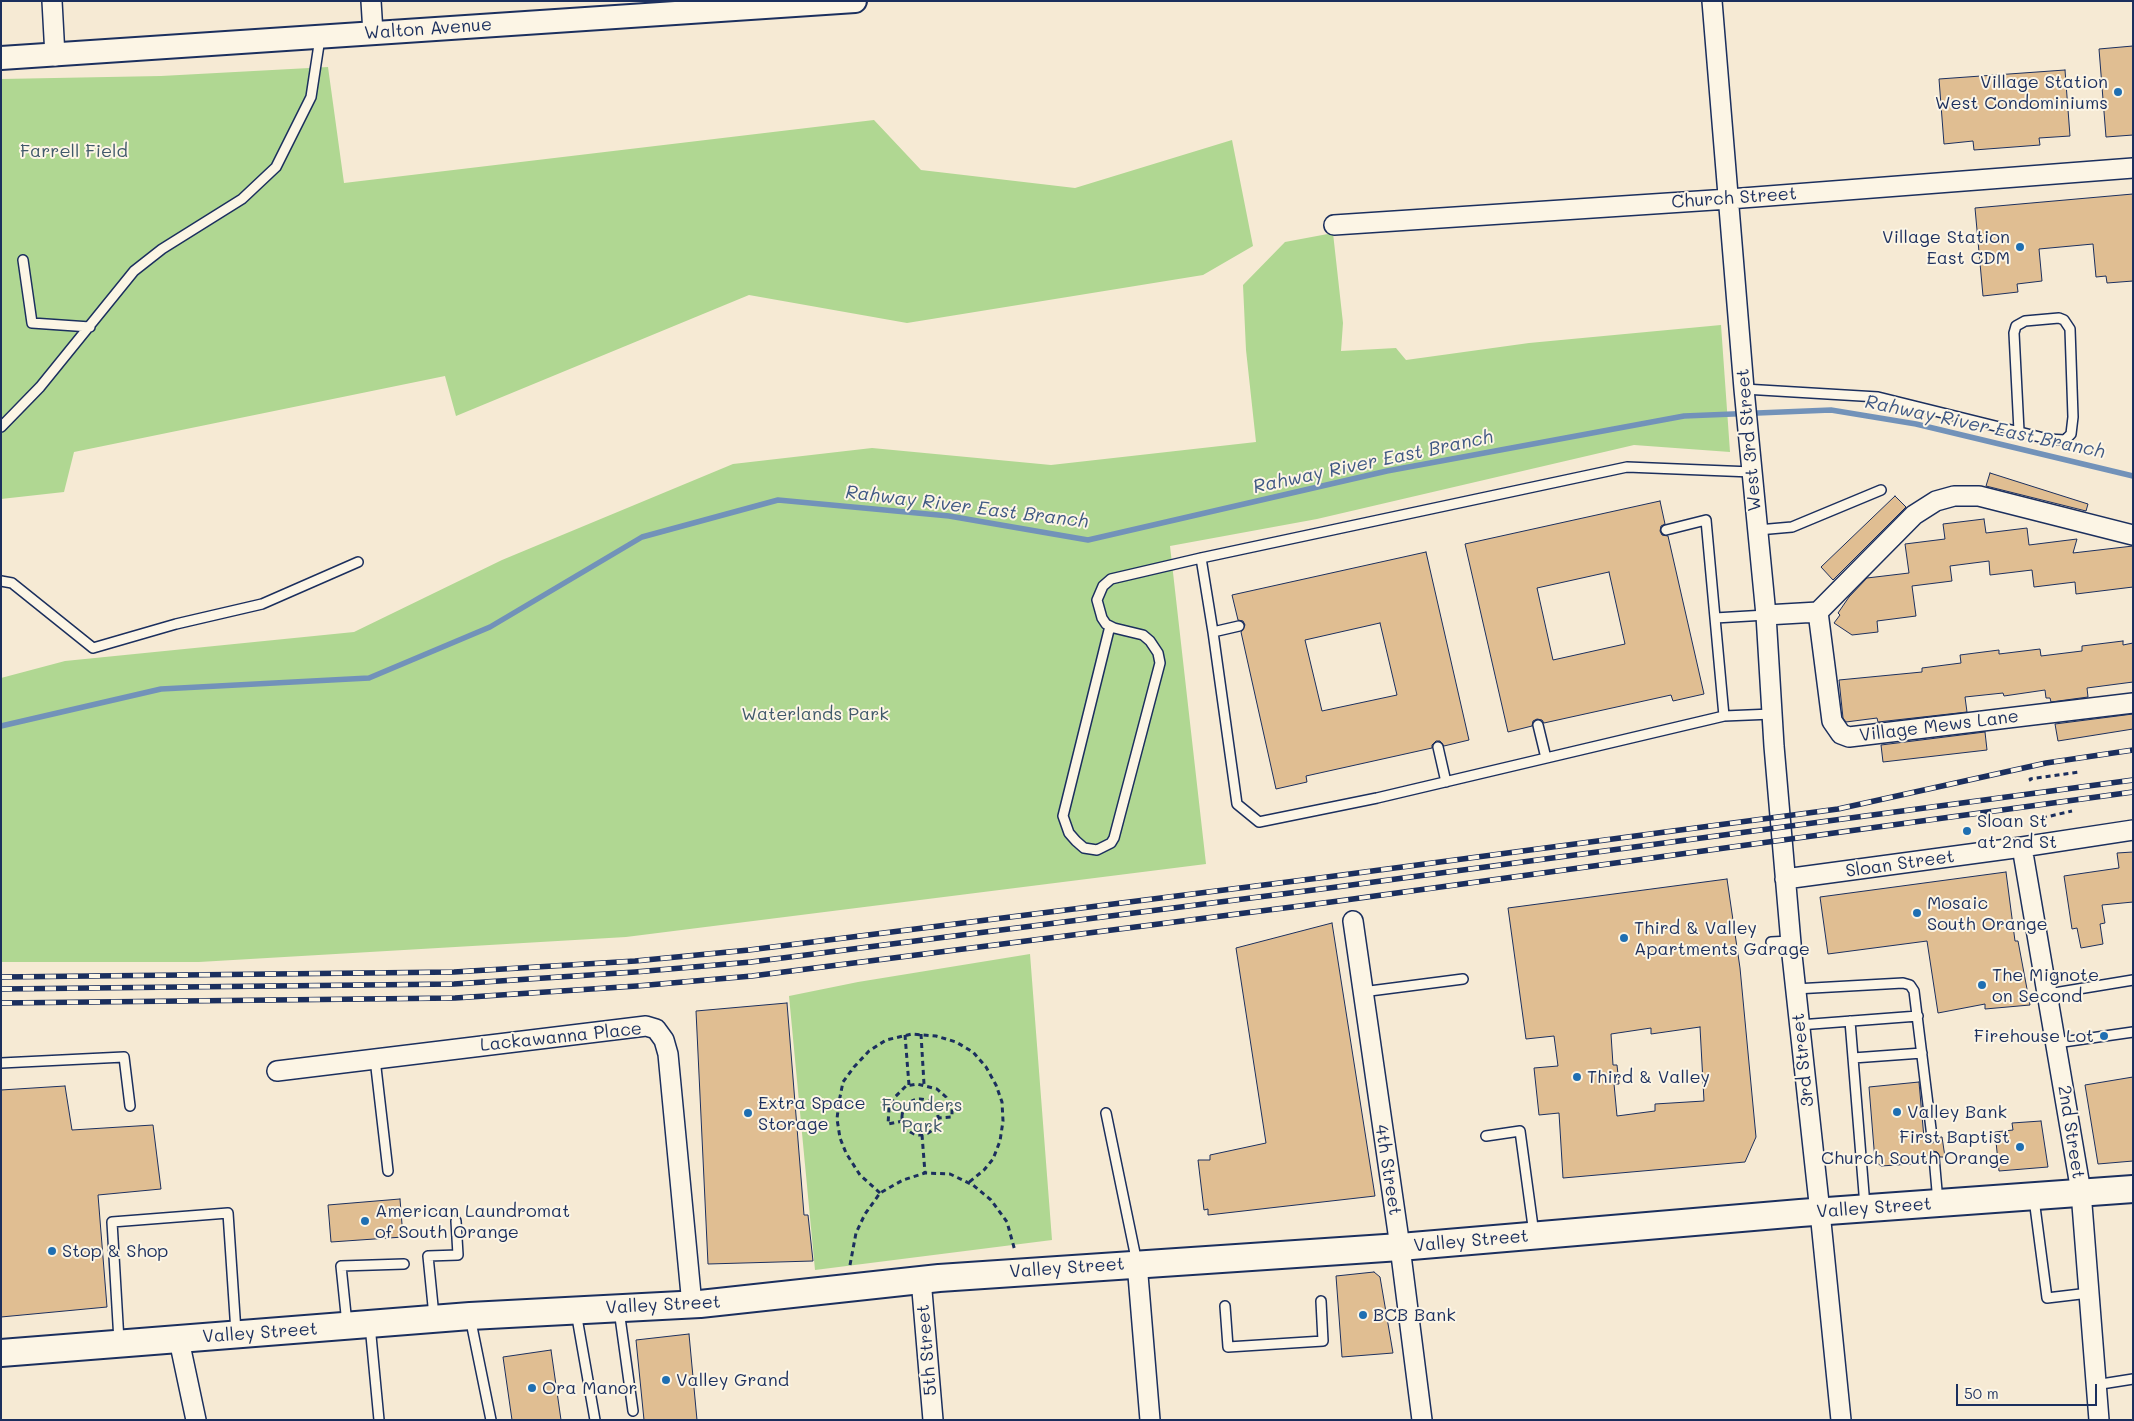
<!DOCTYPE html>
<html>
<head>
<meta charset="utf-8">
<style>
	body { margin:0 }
	#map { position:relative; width:2134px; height:1421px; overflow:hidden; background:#f6ead4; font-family:Mali,sans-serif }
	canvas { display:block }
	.frame { position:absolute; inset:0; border:2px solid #1b2f5e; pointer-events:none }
	.scale { position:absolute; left:1956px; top:1384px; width:141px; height:22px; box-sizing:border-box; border:2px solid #1b2f5e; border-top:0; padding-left:6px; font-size:15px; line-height:18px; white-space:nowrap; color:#1b2f5e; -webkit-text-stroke:4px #fcf5e5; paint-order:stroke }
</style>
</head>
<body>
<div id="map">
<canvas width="2134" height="1421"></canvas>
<div class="frame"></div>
<div class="scale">50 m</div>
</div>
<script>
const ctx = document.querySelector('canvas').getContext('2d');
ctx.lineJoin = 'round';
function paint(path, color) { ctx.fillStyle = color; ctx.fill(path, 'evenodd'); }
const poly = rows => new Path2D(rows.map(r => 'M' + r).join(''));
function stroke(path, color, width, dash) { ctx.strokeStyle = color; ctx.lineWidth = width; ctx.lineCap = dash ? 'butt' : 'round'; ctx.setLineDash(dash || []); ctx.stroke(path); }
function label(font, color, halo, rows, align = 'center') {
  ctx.font = font + ' Mali,sans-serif'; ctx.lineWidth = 4; ctx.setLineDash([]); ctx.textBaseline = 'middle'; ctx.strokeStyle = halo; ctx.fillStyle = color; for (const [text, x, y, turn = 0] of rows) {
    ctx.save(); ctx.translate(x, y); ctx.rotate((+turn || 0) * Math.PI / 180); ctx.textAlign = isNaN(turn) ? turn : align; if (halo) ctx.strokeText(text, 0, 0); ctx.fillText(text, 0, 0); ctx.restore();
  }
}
const green = poly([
	[328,67,344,183,874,120,921,170,1075,188,1232,140,1253,246,1203,275,907,323,749,295,456,416,445,376,74,452,64,492,1,499,1,79,161,76],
	[1333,233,1343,323,1341,351,1396,348,1406,360,1529,343,1721,325,1730,452,1634,445,1317,519,1170,546,1206,864,626,937,199,962,1,962,1,678,65,661,354,632,502,560,733,464,872,448,1051,465,1256,442,1246,350,1243,285,1285,242],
	[1030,954,1052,1240,815,1270,789,996,858,982]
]);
const stream = poly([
	[1,726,161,689,369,678,490,627,642,537,778,500,949,516,1088,540,1387,471,1684,416,1831,410,1916,424,2133,476]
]);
const building = poly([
	[2133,46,2133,135,2106,137,2099,49,2133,46],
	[2065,70,2070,136,2039,138,2040,145,1974,150,1973,141,1944,144,1939,79,2065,70],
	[2133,194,2133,281,2107,283,2106,276,2096,277,2093,244,2039,249,2042,281,2017,284,2018,292,1983,296,1975,208,2133,194],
	[1990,473,2088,504,2086,511,1986,486,1990,473],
	[1895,496,1906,507,1833,580,1821,567,1895,496],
	[1660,501,1665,524,1661,526,1660,531,1662,535,1668,536,1704,694,1673,701,1671,695,1544,723,1542,720,1537,719,1533,721,1532,726,1508,732,1465,544,1660,501],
	[1609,572,1625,644,1553,660,1537,588,1609,572],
	[1984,519,1986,533,2027,528,2029,545,2077,539,2073,553,2133,546,2133,587,2076,594,2075,582,2034,587,2032,570,1990,575,1989,561,1950,566,1952,581,1912,586,1916,616,1877,621,1878,632,1852,635,1834,623,1840,615,1838,613,1849,597,1867,578,1909,573,1905,544,1945,539,1943,524,1984,519],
	[1426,552,1469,740,1444,746,1440,741,1436,741,1432,745,1432,748,1306,776,1307,782,1276,789,1241,632,1245,625,1243,621,1238,620,1232,595,1426,552],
	[1380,623,1397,695,1322,711,1305,640,1380,623],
	[2123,641,2123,645,2133,643,2133,682,2087,688,2088,697,2051,702,2050,698,2046,698,2045,690,2004,696,2003,693,1965,697,1967,712,1878,722,1877,718,1846,722,1843,718,1839,680,1922,672,1922,668,1961,663,1960,655,1999,650,1999,654,2040,649,2041,656,2082,651,2082,646,2123,641],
	[2133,714,2133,729,2058,741,2055,724,2133,714],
	[1985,732,1987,750,1883,762,1881,745,1985,732],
	[2133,852,2133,902,2102,905,2105,923,2100,924,2103,944,2081,948,2077,928,2072,929,2064,876,2119,868,2117,853,2133,852],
	[2006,872,2015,941,2018,941,2030,1005,1985,1009,1985,1004,1938,1013,1927,941,1828,954,1820,897,2006,872],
	[1727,879,1740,968,1756,1137,1745,1162,1563,1178,1559,1113,1539,1115,1534,1068,1558,1066,1554,1036,1526,1039,1508,908,1727,879],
	[1700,1027,1704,1101,1655,1104,1655,1111,1617,1116,1614,1084,1619,1084,1617,1065,1613,1065,1611,1034,1651,1028,1651,1034,1700,1027],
	[1332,923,1375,1196,1208,1215,1208,1209,1204,1210,1198,1160,1210,1160,1210,1155,1266,1143,1236,948,1332,923],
	[787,1003,804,1215,808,1215,813,1261,708,1264,696,1011,787,1003],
	[2133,1077,2133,1161,2098,1164,2085,1085,2133,1077],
	[1919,1082,1924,1138,1932,1143,1936,1142,1938,1137,1942,1137,1945,1157,1940,1157,1937,1152,1933,1151,1926,1157,1926,1163,1881,1166,1875,1161,1869,1087,1919,1082],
	[65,1086,72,1130,153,1125,161,1189,98,1195,107,1307,1,1317,1,1090,65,1086],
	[2041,1121,2048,1167,1999,1171,1995,1132,2013,1130,2012,1123,2041,1121],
	[400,1199,403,1237,331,1242,328,1205,400,1199],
	[1374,1272,1380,1277,1393,1353,1342,1357,1336,1276,1374,1272],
	[689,1334,697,1420,644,1420,636,1340,689,1334],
	[551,1350,561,1420,512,1420,503,1357,551,1350]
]);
const path = poly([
	[2031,781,2030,779,2079,772],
	[2042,818,2072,811],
	[921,1034,924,1084],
	[905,1035,909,1085],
	'902 1117a18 18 0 1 1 36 0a18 18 0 1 1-36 0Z',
	[903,1121,888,1124,889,1109,894,1098,906,1086,917,1084,937,1089,946,1097,952,1109,952,1117,938,1118],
	[922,1135,925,1173],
	[880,1193,860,1175,846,1153,840,1138,837,1119,839,1102,843,1082,854,1067,869,1051,886,1040,912,1034,936,1036,956,1042,973,1052,986,1067,996,1085,1002,1102,1003,1121,1000,1141,993,1159,984,1170,968,1183],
	[850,1265,856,1233,865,1214,880,1193,903,1180,925,1173,950,1174,973,1185,991,1200,1007,1222,1015,1251]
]);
const service = poly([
	[23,260,32,323,90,327],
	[1744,389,1878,397,2048,439,2065,440,2071,434,2073,417,2070,329,2064,320,2059,318,2025,321,2016,326,2014,333,2019,431],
	[1,427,40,387,134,271,162,249,242,199,276,167,311,97,320,38],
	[1666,530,1706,520,1724,716],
	[1758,530,1792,527,1881,490],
	[1201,558,1213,632,1237,804,1259,822,1377,798,1724,716,1772,714],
	[1,581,12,583,93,648,176,624,262,604,358,562],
	[1715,618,1766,615],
	[1110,626,1063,816,1069,833,1076,841,1084,848,1097,850,1111,843,1114,838,1160,663,1158,653,1150,641,1143,635,1114,628,1106,624,1102,618,1097,600,1103,586,1111,579,1201,558,1627,467,1752,472],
	[1213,632,1239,626],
	[1538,725,1546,758],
	[1438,747,1446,782],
	[1771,942,1790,941],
	[1795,989,1903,983,1910,985,1914,991,1932,1137],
	[1362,992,1463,979],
	[2048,994,2133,980],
	[1850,1021,1865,1206],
	[1799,1025,1918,1016],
	[2056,1043,2133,1032],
	[1853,1058,1922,1053],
	[375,1059,388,1171],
	[1,1063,124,1057,130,1106],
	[1106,1113,1137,1263],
	[1486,1136,1520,1131,1534,1234],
	[1934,1157,1938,1202],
	[2034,1199,2047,1298,2089,1293],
	[1225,1306,1228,1347,1323,1341,1321,1301],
	[619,1310,633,1411],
	[576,1312,595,1420],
	[434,1316,428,1256,458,1255,456,1221],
	[470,1317,491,1420],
	[347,1324,341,1266,404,1264],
	[370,1325,379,1420],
	[119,1341,112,1222,228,1213,236,1332],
	[2095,1385,2133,1379]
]);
const minor = poly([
	[52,1,55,56],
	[371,1,373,33],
	[1712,1,1744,389,1766,615,1774,746,1792,955,1820,1212,1841,1420],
	[1334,225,1729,199,2133,168],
	[1818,612,1832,721,1841,734,1849,737,2133,703],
	[1766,615,1818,612,1914,515,1936,501,1954,496,1979,496,2133,535],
	[2022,847,2081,1192,2099,1420],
	[1785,879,2022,847,2133,830],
	[1353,921,1400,1247,1422,1420],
	[277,1071,646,1026,656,1029,664,1040,668,1054,692,1305],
	[1137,1263,1150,1420],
	[921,1279,933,1420],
	[179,1340,196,1420]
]);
const tertiary = poly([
	[1,58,855,1]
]);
const secondary = poly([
	[1,1353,470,1316,700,1304,939,1278,1400,1247,1800,1213,2133,1189]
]);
const rail = poly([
	[1,977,454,972,635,961,749,950,1327,877,1838,809,2046,763,2133,750],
	[1,989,454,984,635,972,751,962,1329,888,2133,780],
	[1,1003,455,998,637,986,752,976,1331,902,2133,792]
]);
const markers = [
	[2118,92,5,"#1f6fb2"],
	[2020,247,5,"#1f6fb2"],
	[1967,831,5,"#1f6fb2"],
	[1917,913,5,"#1f6fb2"],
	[1624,938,5,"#1f6fb2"],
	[1982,985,5,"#1f6fb2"],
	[2104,1036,5,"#1f6fb2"],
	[1577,1077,5,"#1f6fb2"],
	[1897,1112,5,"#1f6fb2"],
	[748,1113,5,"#1f6fb2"],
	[2020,1147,5,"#1f6fb2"],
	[365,1221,5,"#1f6fb2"],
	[52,1251,5,"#1f6fb2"],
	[1363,1315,5,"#1f6fb2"],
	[666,1380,5,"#1f6fb2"],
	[532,1388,5,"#1f6fb2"]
];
const streetNames = [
	["Walton Avenue",428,29,-4],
	["Church Street",1734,198,-4],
	["West 3rd Street",1749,440,-95],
	["Village Mews Lane",1939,726,-7],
	["Sloan Street",1900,864,-8],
	["Lackawanna Place",561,1037,-6],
	["3rd Street",1803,1060,-96],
	["2nd Street",2071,1132,81],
	["4th Street",1388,1170,81],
	["Valley Street",1874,1208,-4],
	["Valley Street",1471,1241,-5],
	["Valley Street",1067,1268,-4],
	["Valley Street",663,1305,-3],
	["Valley Street",260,1333,-4],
	["5th Street",927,1350,-95]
];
const poiNames = [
	["Village Station",2108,82,"right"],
	["West Condominiums",2108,103,"right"],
	["Village Station",2010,237,"right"],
	["East CDM",2010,258,"right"],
	["Sloan St",1977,821],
	["at 2nd St",1977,842],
	["Mosaic",1927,903],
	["South Orange",1927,924],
	["Third & Valley",1634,928],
	["Apartments Garage",1634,949],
	["The Mignote",1992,975],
	["on Second",1992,996],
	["Firehouse Lot",2094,1036,"right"],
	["Third & Valley",1587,1077],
	["Extra Space",758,1103],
	["Storage",758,1124],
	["Valley Bank",1907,1112],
	["First Baptist",2010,1137,"right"],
	["Church South Orange",2010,1158,"right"],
	["American Laundromat",375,1211],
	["of South Orange",375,1232],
	["Stop & Shop",62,1251],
	["BCB Bank",1373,1315],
	["Valley Grand",676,1380],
	["Ora Manor",542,1388]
];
const parkNames = [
	["Farrell Field",74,151],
	["Waterlands Park",815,714],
	["Founders",922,1105],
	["Park",922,1126]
];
const waterNames = [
	["Rahway River East Branch",1985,427,12],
	["Rahway River East Branch",1373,462,-12],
	["Rahway River East Branch",967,507,7]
];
paint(green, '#b0d792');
stroke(stream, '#7292b9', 5.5);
paint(building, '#e0be92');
stroke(building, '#1b2f5e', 1);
stroke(service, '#1b2f5e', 12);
stroke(minor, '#1b2f5e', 22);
stroke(tertiary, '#1b2f5e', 26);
stroke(secondary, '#1b2f5e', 30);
stroke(path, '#1b2f5e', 3, [5, 4]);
stroke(service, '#fcf5e5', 9);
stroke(minor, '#fcf5e5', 19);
stroke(tertiary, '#fcf5e5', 22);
stroke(secondary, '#fcf5e5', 26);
stroke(rail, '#1b2f5e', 5.5);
stroke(rail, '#fcf5e5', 4, [11]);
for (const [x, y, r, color] of markers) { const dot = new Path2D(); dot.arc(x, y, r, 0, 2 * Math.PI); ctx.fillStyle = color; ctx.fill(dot); stroke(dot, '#fcf5e5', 2); }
label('18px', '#1b2f5e', '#fcf5e5', streetNames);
label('18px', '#1b2f5e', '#fcf5e5', poiNames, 'left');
label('18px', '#40596b', '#fcf5e5', parkNames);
label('italic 19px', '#3f5884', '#fcf5e5', waterNames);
</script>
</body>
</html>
